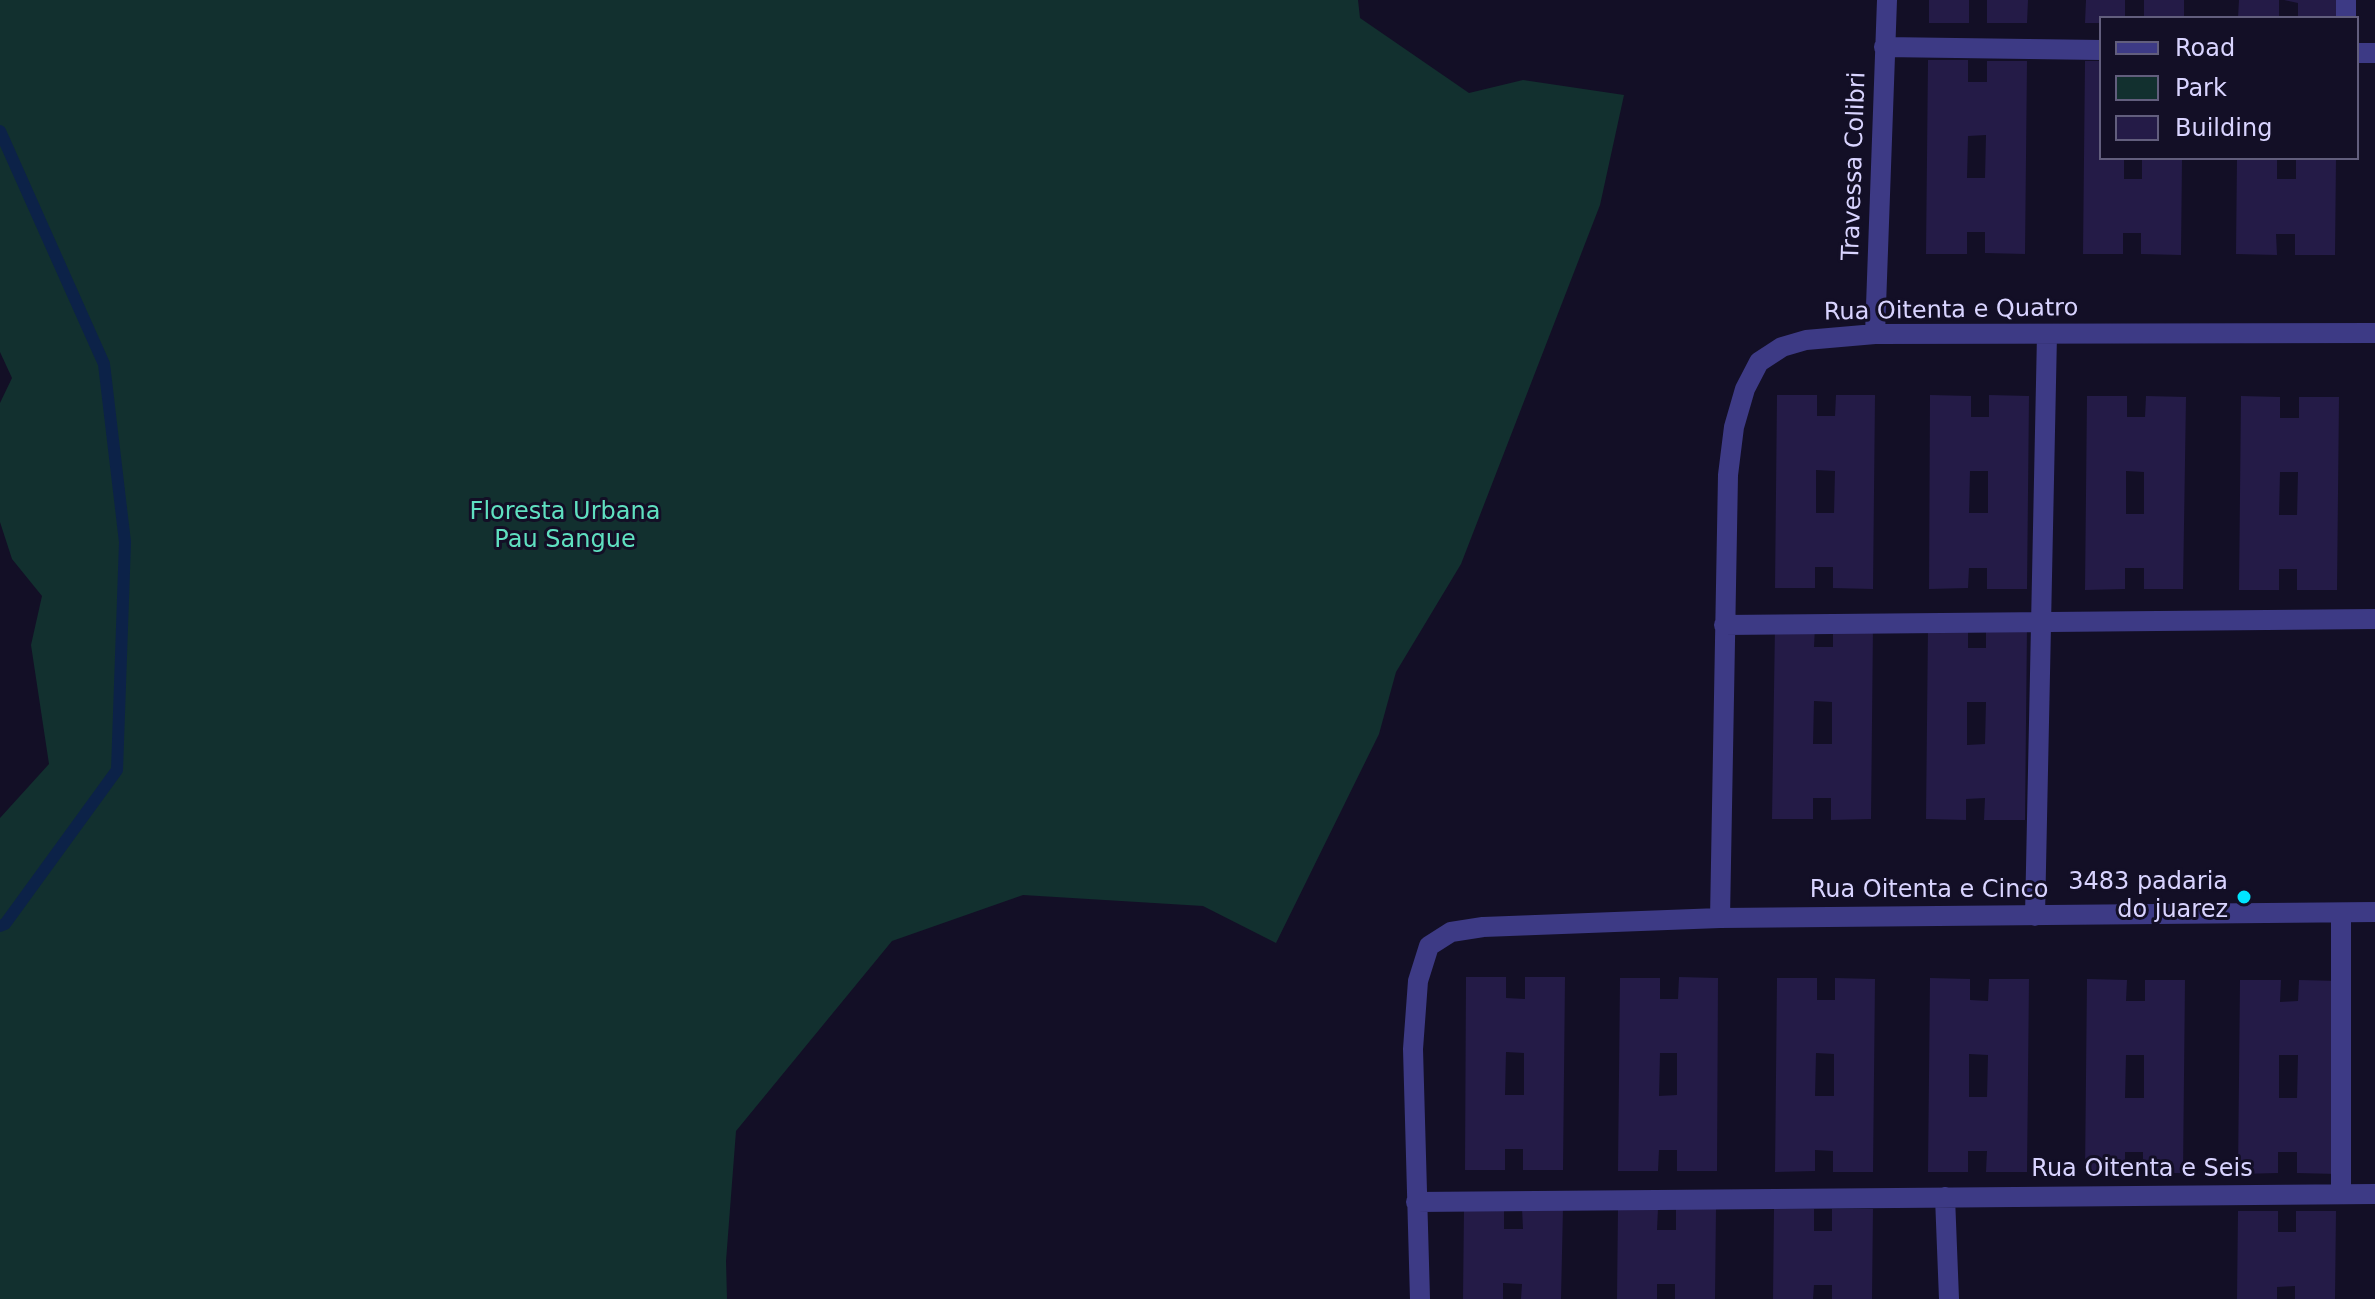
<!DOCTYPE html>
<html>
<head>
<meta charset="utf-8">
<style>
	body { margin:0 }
	#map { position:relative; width:2375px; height:1299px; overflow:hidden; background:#130f26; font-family:"DejaVu Sans",sans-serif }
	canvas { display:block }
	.legend { position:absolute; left:2099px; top:16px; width:260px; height:144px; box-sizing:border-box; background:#130f26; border:2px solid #625e7d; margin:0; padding:10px 14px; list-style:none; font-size:24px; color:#d9d4ff }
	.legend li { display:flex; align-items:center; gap:16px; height:40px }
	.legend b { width:40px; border:2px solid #625e7d }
</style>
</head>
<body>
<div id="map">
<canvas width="2375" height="1299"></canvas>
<ul class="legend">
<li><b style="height:10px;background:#3d3a85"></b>Road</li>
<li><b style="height:22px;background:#12302f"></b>Park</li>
<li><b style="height:22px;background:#241b47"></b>Building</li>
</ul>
</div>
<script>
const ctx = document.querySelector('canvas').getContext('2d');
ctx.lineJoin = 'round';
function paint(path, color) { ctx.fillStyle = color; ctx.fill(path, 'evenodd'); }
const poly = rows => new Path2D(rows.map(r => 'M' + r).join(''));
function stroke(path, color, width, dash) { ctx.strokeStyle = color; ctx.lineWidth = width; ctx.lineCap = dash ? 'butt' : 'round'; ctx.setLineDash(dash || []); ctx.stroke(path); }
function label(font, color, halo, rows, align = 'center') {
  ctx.font = font + ' "DejaVu Sans",sans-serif'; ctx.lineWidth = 6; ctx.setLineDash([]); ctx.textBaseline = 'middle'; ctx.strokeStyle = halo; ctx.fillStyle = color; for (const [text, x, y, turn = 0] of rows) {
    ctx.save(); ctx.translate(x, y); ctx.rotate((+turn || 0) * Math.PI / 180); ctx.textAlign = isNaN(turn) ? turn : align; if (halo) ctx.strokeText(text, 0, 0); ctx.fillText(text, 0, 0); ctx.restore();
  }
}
const green = poly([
	[0,0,1358,0,1360,18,1469,93,1523,80,1624,95,1600,205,1461,564,1396,672,1379,734,1276,943,1203,906,1023,895,892,941,736,1131,726,1261,727,1299,0,1299,0,818,49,764,31,645,42,596,12,559,0,522,0,403,12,378,0,352]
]);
const stream = poly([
	[0,131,104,364,125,542,117,770,5,924,0,926]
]);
const building = poly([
	[1929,0,1969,0,1969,23,1929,23],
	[1987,0,2028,0,2027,23,1987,23],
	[2086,0,2125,0,2125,18,2101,18,2101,23,2085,23],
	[2144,0,2184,0,2184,18,2144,18],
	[2239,0,2279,0,2279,18,2238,18],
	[2284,0,2337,0,2337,18,2298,18,2298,3],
	[1928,60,1968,60,1968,82,1987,82,1987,61,2027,61,2025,254,1985,253,1985,232,1967,232,1967,254,1926,254],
	[1986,135,1985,178,1967,178,1968,136],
	[2085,61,2101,61,2101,158,2124,158,2124,179,2142,179,2142,158,2182,158,2181,255,2141,254,2141,233,2123,233,2123,254,2083,254],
	[2237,158,2277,158,2277,179,2296,179,2296,158,2336,158,2335,255,2295,255,2295,234,2276,234,2277,255,2236,254],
	[1777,395,1817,395,1817,416,1835,416,1836,395,1875,395,1873,589,1833,588,1833,567,1815,567,1815,588,1775,588],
	[1816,470,1835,471,1834,513,1816,513],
	[1930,395,1971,396,1971,417,1989,417,1989,395,2029,396,2027,589,1987,589,1987,568,1969,568,1968,588,1929,589],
	[1970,471,1988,471,1988,513,1969,513],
	[2087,396,2127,396,2127,417,2145,417,2146,396,2186,397,2183,589,2144,589,2144,568,2125,568,2125,589,2085,590],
	[2126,471,2144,472,2144,514,2126,514],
	[2241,396,2280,397,2280,418,2299,418,2299,397,2339,397,2337,590,2297,590,2297,569,2279,569,2279,590,2239,590],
	[2280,472,2298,472,2297,515,2279,515],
	[1775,626,1815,626,1814,647,1833,647,1833,626,1873,626,1871,819,1831,820,1831,798,1813,798,1813,819,1772,819],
	[1814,701,1832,702,1832,744,1813,744],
	[1928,626,1968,627,1968,648,1986,648,1986,626,2027,626,2025,820,1984,820,1985,798,1966,799,1966,820,1926,819],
	[1967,702,1986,702,1985,744,1967,745],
	[1466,977,1506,977,1506,998,1525,999,1525,977,1565,977,1563,1170,1523,1170,1523,1149,1505,1149,1505,1170,1465,1170],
	[1506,1052,1524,1053,1524,1095,1505,1095],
	[1679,977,1718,978,1717,1171,1677,1171,1677,1150,1659,1150,1658,1171,1618,1171,1620,978,1660,978,1660,999,1678,999],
	[1660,1053,1677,1053,1677,1095,1659,1096],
	[1777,978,1817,978,1817,1000,1835,1000,1835,978,1875,979,1873,1172,1833,1172,1833,1151,1815,1150,1815,1171,1775,1172],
	[1816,1053,1834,1054,1834,1096,1815,1096],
	[1930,978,1970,979,1970,1000,1988,1001,1989,979,2029,979,2027,1172,1986,1172,1987,1151,1968,1151,1968,1172,1928,1172],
	[1969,1054,1988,1055,1987,1097,1969,1097],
	[2087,979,2127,980,2126,1001,2145,1001,2145,980,2185,980,2183,1173,2143,1173,2143,1152,2125,1152,2125,1173,2085,1173],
	[2126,1055,2144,1055,2144,1098,2125,1098],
	[2240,980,2281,980,2280,1002,2298,1001,2299,980,2339,981,2337,1174,2297,1173,2297,1152,2278,1152,2278,1173,2238,1174],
	[2279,1055,2298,1055,2297,1098,2279,1098],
	[1464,1208,1504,1208,1504,1229,1523,1229,1522,1208,1563,1208,1561,1299,1521,1299,1522,1284,1503,1283,1503,1299,1463,1299],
	[1618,1208,1658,1209,1657,1230,1676,1230,1676,1209,1716,1209,1715,1299,1675,1299,1675,1284,1657,1284,1657,1299,1617,1299],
	[1774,1209,1814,1209,1814,1231,1832,1231,1832,1209,1873,1209,1872,1299,1832,1299,1832,1285,1814,1285,1813,1299,1773,1299],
	[2238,1211,2278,1211,2278,1232,2296,1232,2296,1211,2336,1211,2335,1299,2295,1299,2295,1286,2277,1287,2277,1299,2237,1299]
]);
const minor = poly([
	[2346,18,2346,0],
	[1884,47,2101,50],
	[2357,53,2375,53],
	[1875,334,1887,0],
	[1724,625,2375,619],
	[2035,916,2047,334],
	[1720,918,1728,475,1734,427,1745,389,1759,362,1782,347,1806,340,1875,334,2375,333],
	[2341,1194,2341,914],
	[1945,1197,1949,1299],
	[1416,1202,2375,1194],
	[1420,1299,1413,1049,1418,981,1429,946,1451,932,1483,927,1720,918,2375,912]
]);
const markers = [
	[2244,897,8,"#00e5ff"]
];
const streetNames = [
	["Travessa Colibri",1855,166,-88],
	["Rua Oitenta e Quatro",1951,311,-1],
	["Rua Oitenta e Cinco",1929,891],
	["Rua Oitenta e Seis",2142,1170]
];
const parkNames = [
	["Floresta Urbana",565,513],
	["Pau Sangue",565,541]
];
const poiNames = [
	["3483 padaria",2228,883],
	["do juarez",2228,911]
];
paint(green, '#12302f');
stroke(stream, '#0c2248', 12);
paint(building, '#241b47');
stroke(minor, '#3d3a85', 20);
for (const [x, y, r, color] of markers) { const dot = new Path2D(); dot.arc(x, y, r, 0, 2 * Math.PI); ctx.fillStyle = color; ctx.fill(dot); stroke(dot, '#130f26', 3); }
label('24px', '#d9d4ff', '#130f26', streetNames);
label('24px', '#5fe0c0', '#130f26', parkNames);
label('24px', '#d9d4ff', '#130f26', poiNames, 'right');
</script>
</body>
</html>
